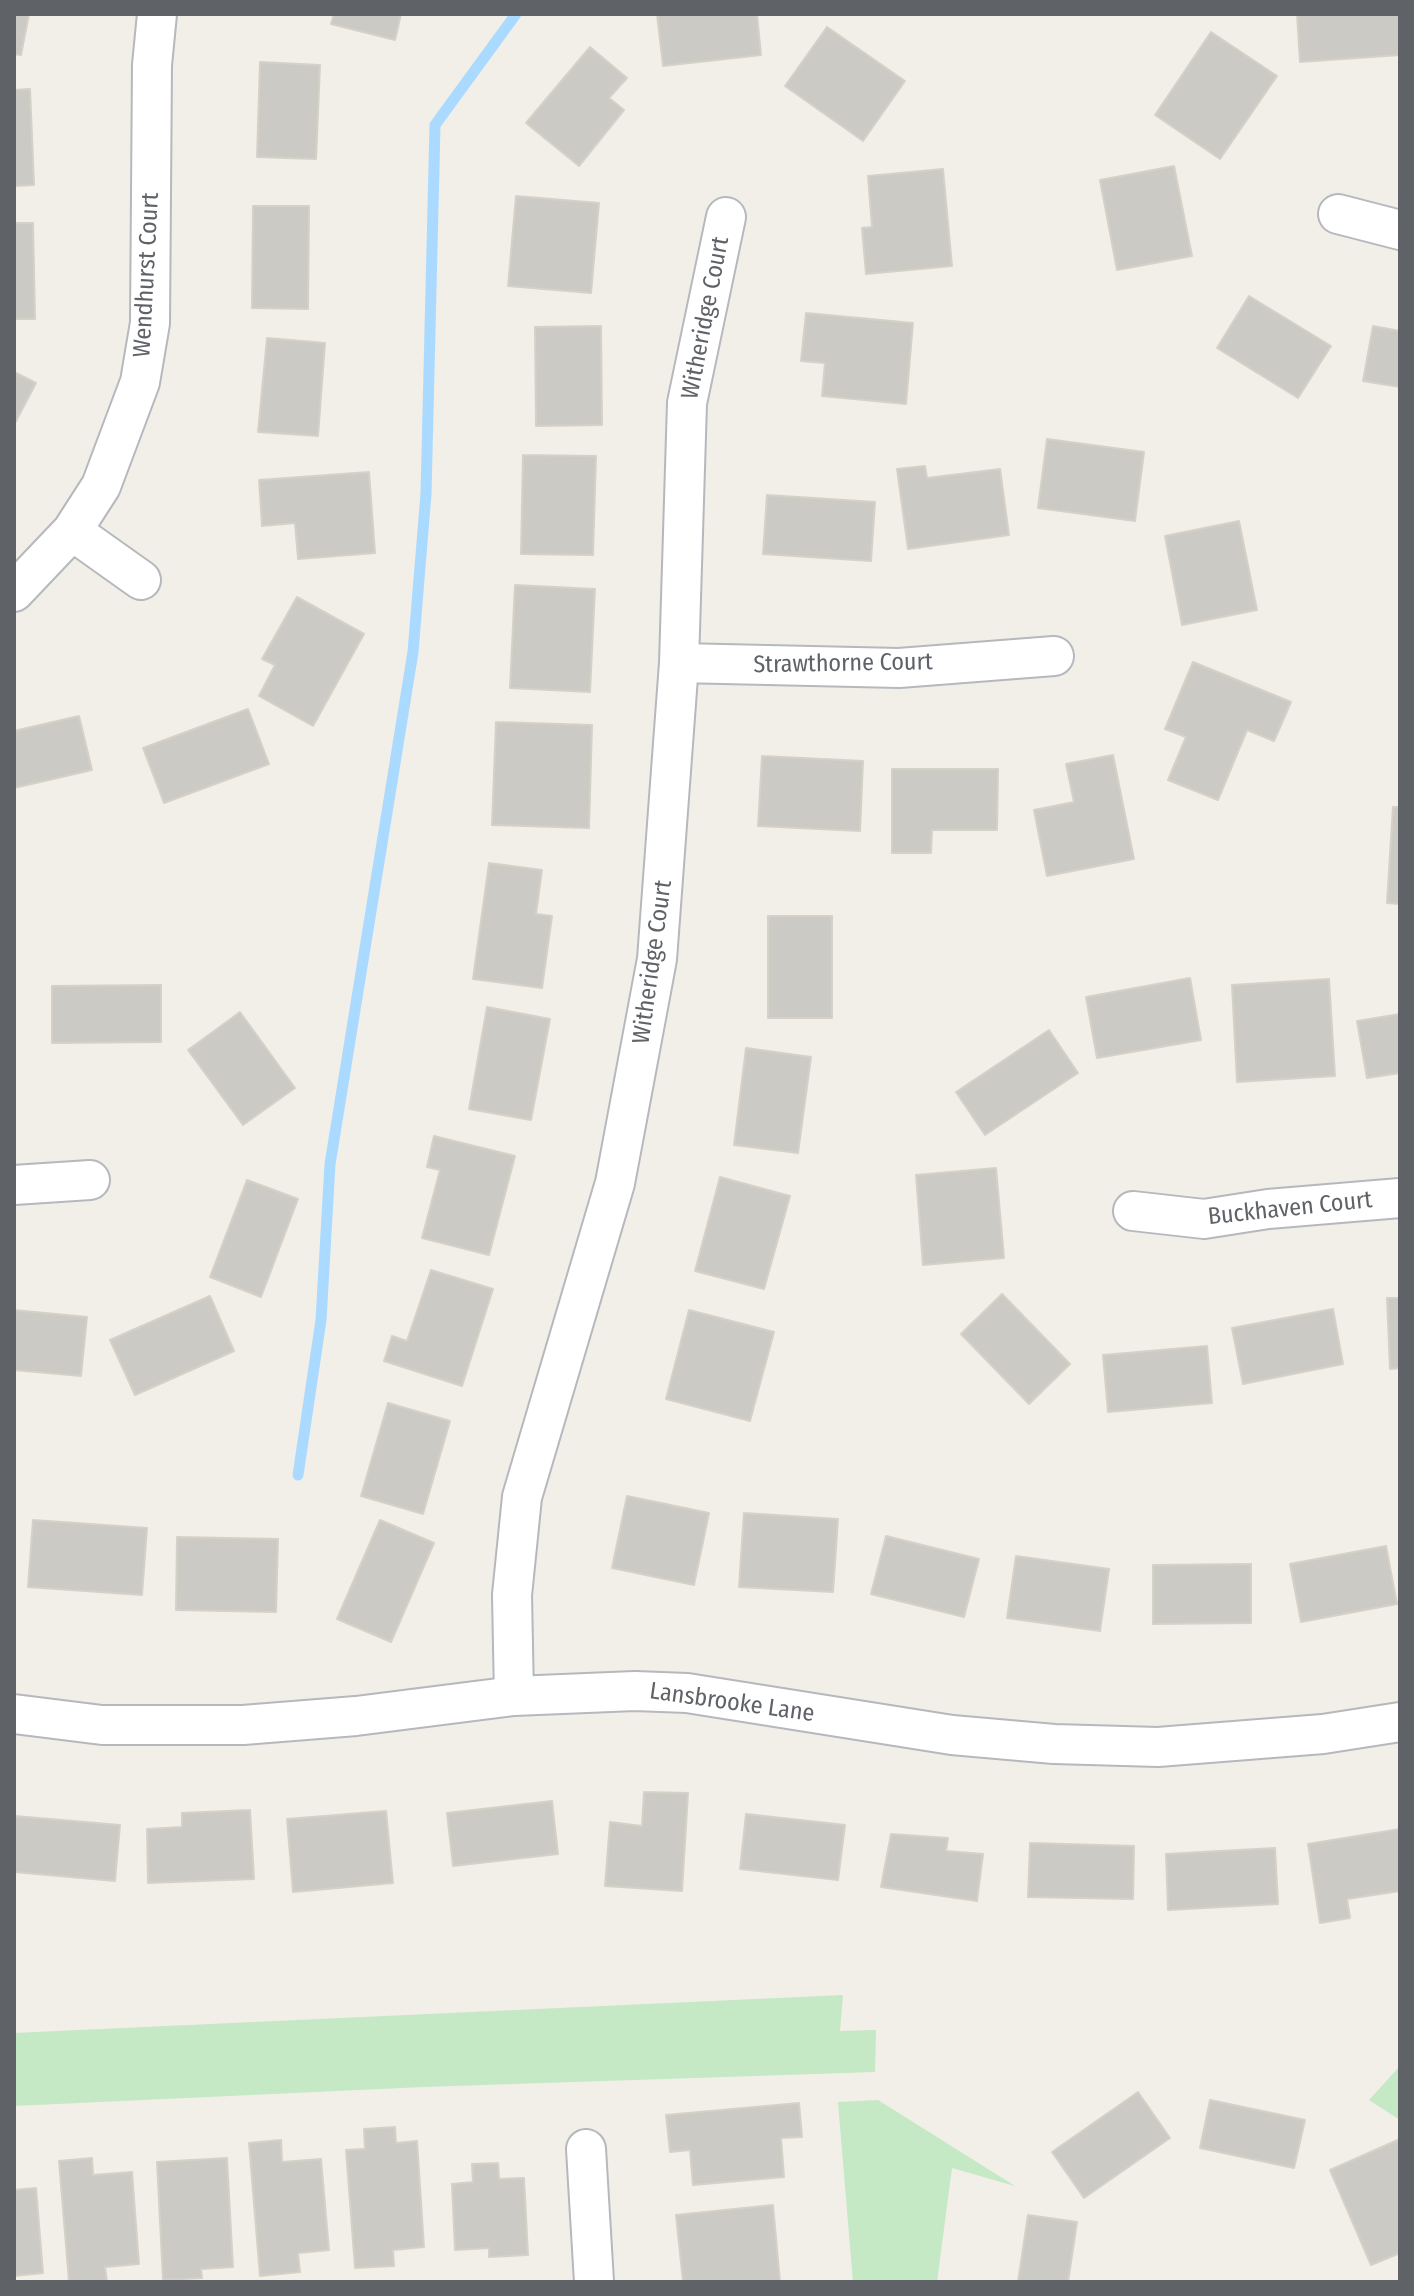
<!DOCTYPE html>
<html>
<head>
<meta charset="utf-8">
<style>
	body { margin:0 }
	#map { position:relative; width:1414px; height:2296px; overflow:hidden; background:#f1efe8; font-family:"Fira Sans Condensed",sans-serif }
	canvas { display:block }
	.frame { position:absolute; inset:0; border:16px solid #5f6368; pointer-events:none }
</style>
</head>
<body>
<div id="map">
<canvas width="1414" height="2296"></canvas>
<div class="frame"></div>
</div>
<script>
const ctx = document.querySelector('canvas').getContext('2d');
ctx.lineJoin = 'round';
function paint(path, color) { ctx.fillStyle = color; ctx.fill(path, 'evenodd'); }
const poly = rows => new Path2D(rows.map(r => 'M' + r).join(''));
function stroke(path, color, width, dash) { ctx.strokeStyle = color; ctx.lineWidth = width; ctx.lineCap = dash ? 'butt' : 'round'; ctx.setLineDash(dash || []); ctx.stroke(path); }
function label(font, color, halo, rows, align = 'center') {
  ctx.font = font + ' "Fira Sans Condensed",sans-serif'; ctx.lineWidth = 6; ctx.setLineDash([]); ctx.textBaseline = 'middle'; ctx.strokeStyle = halo; ctx.fillStyle = color; for (const [text, x, y, turn = 0] of rows) {
    ctx.save(); ctx.translate(x, y); ctx.rotate((+turn || 0) * Math.PI / 180); ctx.textAlign = isNaN(turn) ? turn : align; if (halo) ctx.strokeText(text, 0, 0); ctx.fillText(text, 0, 0); ctx.restore();
  }
}
const green = poly([
	[843,1995,840,2031,876,2030,875,2072,423,2087,14,2106,14,2033],
	[1400,2066,1400,2120,1369,2100],
	[878,2100,1015,2186,952,2168,937,2282,853,2282,838,2102]
]);
const stream = poly([
	[298,1475,321,1320,330,1164,413,652,426,494,435,125,516,14]
]);
const building = poly([
	[14,14,29,14,21,55,14,54,14,14],
	[334,14,401,14,395,40,331,24,334,14],
	[657,14,757,14,761,55,663,66,657,14],
	[1297,14,1399,14,1400,55,1300,62,1297,14],
	[827,27,905,81,863,141,785,86,827,27],
	[1211,32,1277,76,1220,159,1155,115,1211,32],
	[590,47,627,78,609,98,624,110,579,166,526,123,590,47],
	[260,62,320,65,316,159,257,157,260,62],
	[30,89,34,185,14,186,14,90,30,89],
	[1174,166,1192,256,1117,270,1100,180,1174,166],
	[943,169,952,266,866,274,862,228,872,227,868,176,943,169],
	[516,196,599,203,591,293,508,286,516,196],
	[253,206,309,206,308,309,252,308,253,206],
	[14,223,33,223,35,319,14,319,14,223],
	[1249,296,1331,346,1298,398,1217,348,1249,296],
	[806,313,913,323,906,404,822,396,825,363,801,361,806,313],
	[601,326,602,425,536,426,535,327,601,326],
	[1373,326,1400,331,1400,387,1363,381,1373,326],
	[267,338,325,343,318,436,258,432,267,338],
	[14,372,36,383,14,425,14,372],
	[1047,439,1144,452,1135,521,1038,508,1047,439],
	[523,455,596,456,593,555,521,554,523,455],
	[925,466,927,478,1000,469,1009,535,908,549,897,469,925,466],
	[369,472,375,553,298,559,295,523,262,526,259,480,369,472],
	[767,495,875,502,871,561,763,554,767,495],
	[1239,521,1257,610,1182,625,1165,536,1239,521],
	[515,585,595,589,590,692,510,688,515,585],
	[297,597,364,634,313,726,259,696,275,665,262,659,297,597],
	[1193,662,1291,702,1274,741,1247,730,1218,800,1168,780,1186,737,1165,729,1193,662],
	[248,709,269,764,164,803,143,748,248,709],
	[79,716,92,770,14,788,14,731,79,716],
	[496,722,592,725,589,828,492,825,496,722],
	[1113,755,1134,859,1047,876,1034,810,1074,802,1066,764,1113,755],
	[762,756,863,761,860,831,758,826,762,756],
	[892,769,998,769,997,830,932,830,931,853,892,853,892,769],
	[1393,807,1400,807,1400,904,1387,903,1393,807],
	[489,863,542,870,536,914,552,916,542,988,473,979,489,863],
	[768,916,832,916,832,1018,768,1018,768,916],
	[1190,978,1201,1040,1097,1058,1086,997,1190,978],
	[1329,979,1335,1076,1237,1082,1232,985,1329,979],
	[161,985,161,1042,52,1043,52,986,161,985],
	[487,1007,550,1019,531,1120,469,1109,487,1007],
	[240,1012,295,1088,243,1125,188,1050,240,1012],
	[1400,1014,1400,1073,1367,1078,1357,1021,1400,1014],
	[1049,1030,1078,1073,985,1135,956,1092,1049,1030],
	[746,1048,811,1057,798,1153,734,1145,746,1048],
	[434,1136,515,1156,489,1255,422,1238,440,1170,427,1167,434,1136],
	[996,1168,1004,1258,923,1265,916,1175,996,1168],
	[720,1177,790,1196,764,1289,695,1271,720,1177],
	[247,1180,298,1199,261,1297,210,1277,247,1180],
	[431,1270,493,1289,462,1386,384,1361,392,1336,407,1341,431,1270],
	[1002,1294,1070,1364,1029,1404,961,1334,1002,1294],
	[210,1296,234,1351,135,1395,110,1340,210,1296],
	[1387,1298,1400,1298,1400,1368,1390,1369,1387,1298],
	[1333,1309,1343,1364,1243,1384,1232,1328,1333,1309],
	[14,1310,87,1317,81,1376,14,1370,14,1310],
	[689,1310,774,1332,750,1421,666,1399,689,1310],
	[1207,1346,1212,1403,1108,1412,1103,1355,1207,1346],
	[388,1403,450,1421,423,1514,361,1496,388,1403],
	[627,1496,709,1513,694,1585,612,1568,627,1496],
	[744,1513,838,1519,833,1592,739,1587,744,1513],
	[33,1520,147,1528,142,1595,28,1587,33,1520],
	[380,1520,434,1543,391,1642,337,1619,380,1520],
	[886,1536,979,1559,964,1617,871,1594,886,1536],
	[177,1537,278,1539,276,1612,176,1610,177,1537],
	[1386,1546,1397,1604,1301,1622,1290,1564,1386,1546],
	[1016,1556,1109,1569,1100,1631,1007,1618,1016,1556],
	[1251,1564,1251,1623,1153,1624,1153,1565,1251,1564],
	[644,1792,688,1793,682,1891,605,1886,610,1822,642,1826,644,1792],
	[552,1801,558,1854,453,1866,447,1813,552,1801],
	[250,1810,254,1879,148,1883,147,1829,182,1827,182,1813,250,1810],
	[386,1811,393,1883,293,1892,287,1819,386,1811],
	[746,1814,845,1825,838,1880,740,1869,746,1814],
	[15,1816,120,1825,115,1881,14,1872,15,1816],
	[1400,1829,1400,1891,1347,1899,1350,1918,1320,1923,1308,1844,1400,1829],
	[891,1834,948,1838,946,1851,983,1854,977,1901,881,1887,891,1834],
	[1030,1843,1134,1846,1133,1899,1028,1897,1030,1843],
	[1275,1848,1278,1904,1168,1910,1166,1854,1275,1848],
	[1138,2092,1170,2138,1084,2198,1052,2152,1138,2092],
	[1210,2100,1305,2120,1294,2168,1200,2148,1210,2100],
	[799,2103,802,2137,781,2138,784,2177,693,2185,690,2150,670,2152,666,2115,799,2103],
	[395,2127,396,2143,417,2141,424,2247,393,2250,394,2266,355,2268,346,2150,365,2149,364,2129,395,2127],
	[1400,2139,1400,2253,1371,2265,1330,2170,1400,2139],
	[281,2140,282,2162,321,2159,329,2250,298,2253,300,2272,260,2276,249,2143,281,2140],
	[92,2158,93,2175,132,2172,139,2264,105,2267,107,2282,69,2282,59,2161,92,2158],
	[227,2158,233,2267,201,2269,202,2278,163,2280,157,2162,227,2158],
	[498,2163,499,2179,524,2178,528,2255,489,2257,489,2248,455,2250,452,2184,473,2182,472,2164,498,2163],
	[36,2188,43,2273,14,2276,14,2190,36,2188],
	[773,2205,780,2282,683,2282,676,2215,773,2205],
	[1028,2215,1077,2222,1068,2282,1018,2282,1028,2215]
]);
const minor = poly([
	[1338,214,1400,230],
	[72,531,141,580],
	[14,592,72,531,101,486,140,382,150,323,152,65,157,14],
	[679,663,899,668,1054,656],
	[14,1185,90,1180],
	[1133,1211,1204,1219,1268,1209,1400,1198],
	[514,1696,512,1595,522,1497,615,1183,657,959,679,663,687,403,726,217],
	[14,1714,102,1725,243,1725,356,1716,514,1696,635,1691,687,1693,952,1735,1054,1744,1158,1747,1323,1734,1400,1722],
	[586,2149,594,2282]
]);
const streetNames = [
	["Wendhurst Court",147,275,-87],
	["Witheridge Court",706,318,-79],
	["Strawthorne Court",843,664,-1],
	["Witheridge Court",653,962,-82],
	["Buckhaven Court",1290,1209,-6],
	["Lansbrooke Lane",732,1703,8]
];
paint(green, '#c5e8c5');
stroke(stream, '#aadaff', 11);
paint(building, '#cccac5');
stroke(building, '#d6d1c6', 2);
stroke(minor, '#b5b8bc', 42);
stroke(minor, '#fff', 38);
label('24px', '#5f6368', '#fff', streetNames);
</script>
</body>
</html>
